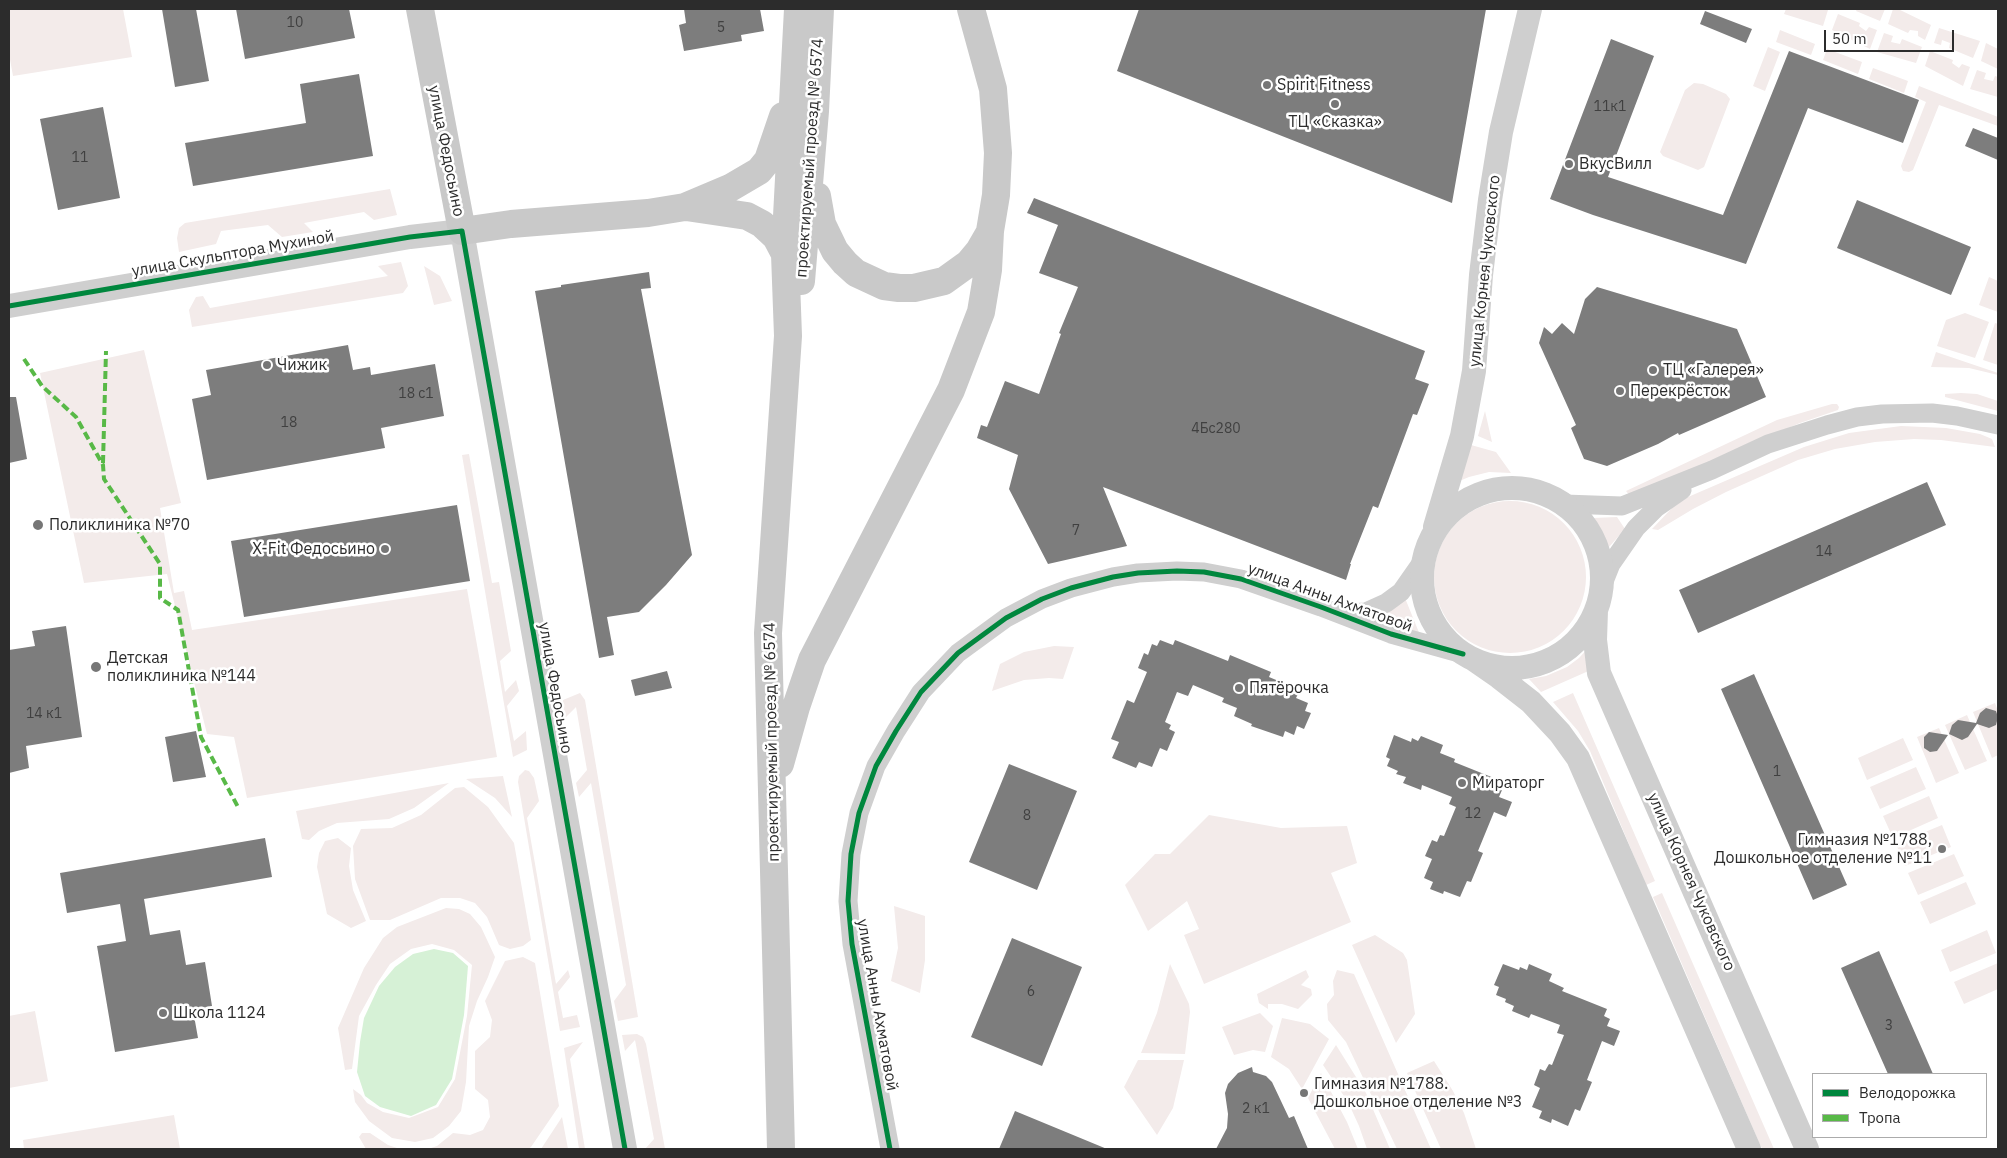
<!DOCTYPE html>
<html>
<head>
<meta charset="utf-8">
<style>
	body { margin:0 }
	#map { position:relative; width:2007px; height:1158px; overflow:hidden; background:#fff; font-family:"IBM Plex Sans",sans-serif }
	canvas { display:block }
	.frame { position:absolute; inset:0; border:10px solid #2c2c2c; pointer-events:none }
	.legend { position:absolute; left:1812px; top:1073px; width:175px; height:65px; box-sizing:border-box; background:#fff; border:1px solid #ababab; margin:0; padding:6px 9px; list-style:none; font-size:15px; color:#2c2c2c }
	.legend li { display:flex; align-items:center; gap:10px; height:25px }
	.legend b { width:25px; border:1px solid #ababab }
	.scale { position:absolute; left:1824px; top:30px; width:130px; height:22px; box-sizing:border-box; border:2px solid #2c2c2c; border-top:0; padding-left:6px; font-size:15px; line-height:18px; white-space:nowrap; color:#2c2c2c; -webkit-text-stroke:4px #fff; paint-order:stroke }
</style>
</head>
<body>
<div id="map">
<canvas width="2007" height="1158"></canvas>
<div class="frame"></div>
<ul class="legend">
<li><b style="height:6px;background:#00873e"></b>Велодорожка</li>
<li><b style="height:6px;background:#58b947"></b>Тропа</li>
</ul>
<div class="scale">50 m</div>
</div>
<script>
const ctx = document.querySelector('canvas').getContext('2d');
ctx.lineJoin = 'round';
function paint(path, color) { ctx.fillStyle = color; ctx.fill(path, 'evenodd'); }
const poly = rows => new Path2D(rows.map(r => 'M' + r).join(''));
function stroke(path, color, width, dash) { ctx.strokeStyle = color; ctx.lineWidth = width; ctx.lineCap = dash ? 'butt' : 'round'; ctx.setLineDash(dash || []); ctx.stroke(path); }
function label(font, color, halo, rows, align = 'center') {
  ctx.font = font + ' "IBM Plex Sans",sans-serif'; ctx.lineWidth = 5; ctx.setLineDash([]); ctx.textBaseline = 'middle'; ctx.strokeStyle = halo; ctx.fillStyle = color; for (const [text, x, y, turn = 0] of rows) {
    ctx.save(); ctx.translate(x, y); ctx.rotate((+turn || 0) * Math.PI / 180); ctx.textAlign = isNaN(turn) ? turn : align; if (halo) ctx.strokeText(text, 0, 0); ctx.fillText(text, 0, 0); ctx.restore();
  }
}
const green = poly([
	[9,9,123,9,132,57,13,76,9,54],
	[1786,9,1826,9,1828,10,1823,26,1784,14],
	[1857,9,1885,9,1880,21,1856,11],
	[1893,9,1898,9,1931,25,1925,40,1918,36,1918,31,1910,30,1908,33,1888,24],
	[1838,14,1860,23,1859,26,1866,31,1869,27,1877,30,1870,49,1832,30],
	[1939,28,1980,41,1973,58,1949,48,1950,43,1942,40,1941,45,1934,43],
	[1780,30,1815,44,1811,55,1776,42],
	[1884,33,1893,36,1891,42,1900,44,1902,39,1922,47,1916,63,1877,52],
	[1986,43,1998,49,1998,69,1981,61],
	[1768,47,1780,52,1765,91,1753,86],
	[1827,49,1862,62,1858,74,1823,60],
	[1930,51,1953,60,1952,63,1959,68,1962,64,1970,67,1963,86,1925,66],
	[1873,68,1908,81,1904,93,1869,79],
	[1977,70,1986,73,1984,79,1993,81,1995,76,1998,77,1998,97,1970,89],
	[1694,83,1703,84,1726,94,1730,99,1704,167,1698,170,1663,156,1660,152,1685,90],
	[1919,86,1998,117,1998,126,1939,105,1913,170,1909,172,1903,171,1901,166,1926,102,1915,97],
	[390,189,397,215,374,220,364,212,304,223,313,232,282,237,268,225,221,231,216,244,179,252,177,238,179,228,185,223],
	[401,262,408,286,403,293,192,327,189,310,196,297,203,296,210,308,388,276,378,266],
	[424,266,440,276,452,301,434,305],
	[1989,277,1998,281,1998,312,1979,305],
	[1965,313,1989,322,1975,358,1937,346,1946,320],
	[1995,323,1998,324,1998,365,1983,360],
	[144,350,181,503,160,508,174,593,184,591,192,630,467,589,497,757,247,798,234,737,207,734,167,574,84,583,40,373],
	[1936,352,1998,373,1998,375,1969,368,1931,367],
	[1961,393,1977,394,1998,401,1998,411,1945,397,1945,394],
	[1832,404,1837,404,1839,407,1838,410,1800,423,1727,454,1631,497,1626,491,1777,420],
	[1485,411,1492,442,1478,436],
	[1901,426,1946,428,1980,434,1992,439,1995,447,1941,440,1914,439,1875,442,1835,449,1798,460,1726,492,1693,509,1658,530,1652,529,1673,507,1688,497,1804,447,1849,433],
	[1471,445,1496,452,1511,473,1489,472,1469,477,1457,482],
	[469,454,492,583,499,582,511,651,500,661,505,692,516,680,519,691,507,706,514,741,526,731,527,750,513,757,462,455],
	'1434 577a76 76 0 1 1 152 0a76 76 0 1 1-152 0Z',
	[1617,517,1625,529,1609,547,1593,518],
	[1405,598,1420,635,1379,620],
	[1054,646,1074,647,1063,679,1049,678,1024,680,992,691,1000,664,1024,652],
	[1589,647,1593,669,1541,692,1529,679,1546,676,1567,667,1579,658],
	[580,693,585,700,638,1017,618,1021,614,1001,626,985,591,783,579,797,576,783,587,770,576,707,564,719,563,700],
	[1573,693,1655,881,1646,885,1590,751,1578,731,1553,702],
	[1995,703,1998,711,1998,755,1992,758,1973,712],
	[1967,715,1987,761,1965,770,1945,725],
	[1939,728,1959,773,1936,783,1917,737],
	[1903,738,1913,760,1867,780,1858,758],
	[1916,767,1926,789,1880,809,1870,787],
	[525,770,529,771,534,778,539,801,527,818,556,984,568,970,570,977,558,992,563,1018,577,1015,580,1027,560,1031,518,782,519,776],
	[503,776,512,817,495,798,466,779],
	[449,783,414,808,389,819,337,823,319,831,309,840,302,839,296,811],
	[464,787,488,807,514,843,531,940,523,946,510,949,499,945,487,917,475,903,460,898,441,898,390,920,370,920,355,879,353,846,361,829,392,828,421,815,455,788],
	[1929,796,1938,818,1893,838,1883,816],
	[1209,815,1281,828,1347,826,1357,863,1331,873,1351,922,1204,984,1184,935,1199,929,1187,901,1148,931,1125,885,1155,854,1170,854],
	[1942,825,1951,847,1905,866,1896,844],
	[338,838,351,848,349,866,353,890,366,921,351,928,327,914,317,867,319,853,325,841],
	[1954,854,1964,876,1918,895,1908,873],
	[1966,882,1976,904,1930,924,1920,902],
	[1662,893,1774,1149,1763,1149,1761,1147,1653,897],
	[894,906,925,916,925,960,920,993,891,981,898,948],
	[446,908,459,909,470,914,481,927,495,957,488,977,477,1001,469,1026,466,1082,461,1111,449,1126,433,1138,415,1142,392,1138,369,1121,355,1102,353,1089,361,1095,367,1103,383,1112,409,1118,438,1107,455,1079,467,1016,472,965,454,950,432,944,411,949,390,964,376,985,359,1016,352,1069,345,1070,338,1028,364,968,383,938,397,927],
	[1987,930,1996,953,1950,972,1941,950],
	[1375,935,1403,953,1407,960,1415,1014,1396,1043,1352,945],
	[523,957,535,963,559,1106,531,1147,528,1149,428,1149,437,1146,453,1133,470,1135,483,1130,490,1117,488,1100,475,1089,475,1051,490,1037,492,1020,485,1001,505,961],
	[1998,963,1998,989,1964,1004,1954,982],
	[1170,964,1189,1004,1190,1012,1185,1054,1141,1053,1157,1013],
	[1306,970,1309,977,1301,985,1311,989,1312,995,1298,1009,1282,1004,1268,1004,1268,1009,1259,1003,1257,994],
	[1337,970,1354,974,1431,1149,1397,1149,1346,1042,1328,1020,1327,1004,1334,995,1333,981],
	[35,1011,48,1081,9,1088,9,1016],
	[1260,1013,1273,1026,1265,1052,1253,1050,1234,1055,1222,1027],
	[1282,1018,1310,1024,1329,1039,1302,1089,1289,1069,1271,1057],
	[637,1034,643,1037,646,1044,665,1149,645,1149,654,1139,635,1040,625,1051,622,1035],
	[583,1042,570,1059,585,1149,579,1149,564,1048],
	[1336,1045,1366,1093,1390,1149,1367,1149,1359,1126,1348,1102,1323,1065],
	[1138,1060,1184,1060,1173,1108,1157,1135,1124,1087],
	[1434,1061,1453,1091,1464,1113,1476,1149,1441,1149,1407,1073],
	[1321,1073,1347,1122,1358,1149,1335,1149,1308,1098],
	[174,1115,180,1149,24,1149,23,1140],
	[562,1117,568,1149,541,1149],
	[362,1133,370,1133,388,1145,400,1149,366,1149,359,1137]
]);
const water = poly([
	[434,949,453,953,468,966,464,1015,452,1079,436,1105,411,1116,380,1107,365,1096,357,1072,360,1042,364,1018,379,986,395,967,413,954]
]);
const building = poly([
	[162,9,196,9,209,81,175,87],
	[236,9,349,9,355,38,245,59],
	[684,9,760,9,764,31,741,35,742,41,684,51,679,25,686,23],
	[1139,9,1486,9,1452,203,1117,71],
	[1705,11,1752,29,1746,43,1700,24],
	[1611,39,1654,56,1608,177,1723,215,1789,51,1919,100,1903,143,1808,108,1746,264,1593,215,1550,199],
	[359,74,373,156,193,186,185,143,306,123,300,84],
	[103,107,120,198,58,210,40,119],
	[1973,128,1998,138,1998,160,1965,146],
	[1034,198,1425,351,1415,379,1429,384,1417,415,1413,414,1378,508,1373,506,1350,564,1351,564,1346,580,1103,487,1127,546,1048,564,1009,489,1018,455,977,438,981,425,987,427,1005,381,1039,394,1061,334,1059,333,1078,287,1039,273,1058,225,1027,213],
	[1857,200,1971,247,1951,295,1837,248],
	[649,272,651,288,641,289,692,555,666,585,639,612,607,617,614,655,599,658,535,291,561,287,561,285],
	[1597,287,1737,329,1766,397,1679,435,1678,433,1658,444,1607,466,1584,459,1571,428,1576,425,1539,343,1544,327,1552,334,1562,323,1574,334,1585,299],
	[348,345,353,370,370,367,371,375,435,364,444,416,381,428,385,448,207,480,192,399,211,395,206,370],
	[9,397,16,397,27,459,9,463],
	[1927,482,1946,525,1698,633,1679,590],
	[457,505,470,581,244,617,231,541],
	[66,626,82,737,26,746,29,768,9,773,9,650,35,646,32,631],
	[1160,640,1173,645,1175,640,1228,661,1230,655,1271,672,1269,677,1300,690,1296,698,1308,703,1305,711,1311,713,1304,729,1297,726,1294,735,1285,731,1283,737,1251,726,1252,724,1234,716,1237,708,1222,702,1224,698,1193,685,1188,696,1177,692,1165,722,1171,725,1169,729,1175,732,1167,751,1160,748,1152,767,1139,762,1136,768,1112,758,1119,742,1111,739,1127,700,1134,703,1147,672,1138,668,1144,653,1148,655,1152,644,1157,646],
	[667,671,672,688,635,696,631,680],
	[1754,674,1847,885,1813,900,1721,689],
	[1986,708,1996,711,1998,717,1996,725,1989,728,1977,724,1968,737,1962,740,1949,734,1952,725,1958,720,1976,723,1980,713],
	[196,731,206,777,173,782,165,737],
	[1929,732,1948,735,1937,751,1930,752,1924,748,1924,737],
	[1394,735,1411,742,1412,738,1418,741,1421,736,1443,745,1440,753,1455,759,1454,762,1499,780,1496,787,1502,790,1499,797,1512,802,1506,817,1494,812,1478,851,1483,853,1471,882,1467,881,1460,897,1444,891,1443,894,1430,889,1433,882,1424,878,1432,859,1425,856,1432,840,1437,842,1440,835,1444,836,1456,807,1449,804,1452,797,1422,785,1421,790,1403,783,1406,777,1396,774,1398,771,1387,766,1390,759,1386,757],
	[1009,764,1077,791,1037,890,969,862],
	[265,838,272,877,144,899,150,935,180,930,186,965,205,962,212,1006,193,1010,198,1038,115,1052,97,946,126,941,120,904,67,913,60,873],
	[1012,938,1082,967,1042,1066,971,1037],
	[1879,951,1919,1042,1933,1074,1888,1074,1841,968],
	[1503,964,1519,970,1520,967,1527,970,1529,964,1552,974,1549,981,1564,988,1562,991,1607,1009,1604,1016,1610,1019,1607,1026,1620,1031,1614,1046,1602,1041,1587,1080,1592,1082,1580,1111,1575,1109,1568,1126,1552,1119,1551,1123,1539,1118,1542,1111,1532,1107,1540,1088,1534,1085,1540,1069,1545,1071,1549,1064,1552,1065,1564,1035,1557,1033,1560,1025,1531,1014,1529,1018,1512,1011,1514,1006,1505,1002,1506,999,1496,995,1499,987,1494,985],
	[1252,1067,1253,1072,1266,1076,1272,1082,1289,1118,1294,1116,1308,1149,1216,1149,1227,1128,1228,1114,1225,1093,1228,1084,1238,1073],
	[1015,1111,1107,1149,999,1149]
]);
const minor = poly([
	[1564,504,1622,506,1712,470,1768,444,1827,425,1857,417,1882,414,1932,413,1957,416,1998,425],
	[1601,589,1611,564,1636,528,1656,508,1682,490],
	[1344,613,1366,612,1386,603,1401,592,1422,562],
	[890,1149,852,944,848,901,851,854,859,813,876,766,896,731,921,692,958,653,1006,618,1042,599,1071,588,1113,577,1138,573,1177,571,1204,572,1241,579,1321,607,1391,634,1463,654]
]);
const tertiary = poly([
	[9,306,410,237,462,231,625,1149],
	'1422 578a90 90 0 1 1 180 0a90 90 0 1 1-180 0Z',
	[1435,527,1462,436,1474,371,1481,275,1490,200,1501,132,1530,9],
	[1596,610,1595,640,1599,673,1807,1149],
	[1473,659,1499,677,1531,702,1560,733,1578,758,1749,1149]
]);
const secondary = poly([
	[420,9,462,231,511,224,648,213,685,207,730,188,759,171,768,160,783,116],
	[817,196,822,224,835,251,845,263,856,273,884,286,899,288,914,288,944,281,969,263,979,251,990,232],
	[686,207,747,216,762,224,776,237,785,254],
	[801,281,815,111,820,9],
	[780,764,796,707,812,660,951,390,981,312,988,270,990,231,996,195,998,153,993,89,971,9],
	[781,1149,768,633,788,336,785,254,798,9]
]);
const quiet = poly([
	[24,359,42,386,76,417,103,465,104,479,160,564,160,598,178,610,201,737,239,809],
	[103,463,106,351]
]);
const cycleway = poly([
	[9,306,410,237,462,231,625,1149],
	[890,1149,852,944,848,901,851,854,859,813,876,766,896,731,921,692,958,653,1006,618,1042,599,1071,588,1113,577,1138,573,1177,571,1204,572,1241,579,1321,607,1391,634,1463,654]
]);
const markers = [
	[1267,85,5,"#767676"],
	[1335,104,5,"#767676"],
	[1569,164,5,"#767676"],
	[267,365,5,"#767676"],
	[1653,370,5,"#767676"],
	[1620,391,5,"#767676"],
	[38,525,6,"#767676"],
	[385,549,5,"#767676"],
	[96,667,6,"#767676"],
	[1239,688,5,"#767676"],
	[1462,783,5,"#767676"],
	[1942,849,5,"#767676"],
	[163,1013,5,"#767676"],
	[1304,1093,5,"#767676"]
];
const numberNames = [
	["10",295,23],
	["5",721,28],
	["11к1",1610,107],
	["11",80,158],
	["18 с1",416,394],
	["18",289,423],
	["4Бс280",1216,429],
	["7",1076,531],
	["14",1824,552],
	["14 к1",44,714],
	["1",1777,772],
	["12",1473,814],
	["8",1027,816],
	["6",1031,992],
	["3",1889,1026],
	["2 к1",1256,1109]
];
const poiNames = [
	["Spirit Fitness",1277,85],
	["ТЦ «Сказка»",1335,122,"center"],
	["ВкусВилл",1579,164],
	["Чижик",277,365],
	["ТЦ «Галерея»",1663,370],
	["Перекрёсток",1630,391],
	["Поликлиника №70",49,525],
	["X-Fit Федосьино",375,549,"right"],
	["Детская",107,658],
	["поликлиника №144",107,676],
	["Пятёрочка",1249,688],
	["Мираторг",1472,783],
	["Гимназия №1788,",1932,840,"right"],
	["Дошкольное отделение №11",1932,858,"right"],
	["Школа 1124",173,1013],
	["Гимназия №1788.",1314,1084],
	["Дошкольное отделение №3",1314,1102]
];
const streetNames = [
	["улица Федосьино",446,151,79],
	["проектируемый проезд № 6574",810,158,-86],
	["улица Скульптора Мухиной",233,254,-10],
	["улица Корнея Чуковского",1485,271,-84],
	["улица Анны Ахматовой",1330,598,20],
	["улица Федосьино",555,688,80],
	["проектируемый проезд № 6574",772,742,-91],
	["улица Корнея Чуковского",1691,882,66],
	["улица Анны Ахматовой",877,1005,80]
];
paint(green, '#f3ebea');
paint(water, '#d6f1d6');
paint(building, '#7d7d7d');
stroke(minor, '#cfcfcf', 19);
stroke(tertiary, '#cfcfcf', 24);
stroke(secondary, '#c9c9c9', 28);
stroke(quiet, '#58b947', 4, [8, 4]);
stroke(cycleway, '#00873e', 5);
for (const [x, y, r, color] of markers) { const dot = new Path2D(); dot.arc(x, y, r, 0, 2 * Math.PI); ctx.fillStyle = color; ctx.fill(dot); stroke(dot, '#fff', 2); }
label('14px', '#404040', null, numberNames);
label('16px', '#2c2c2c', '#fff', poiNames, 'left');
label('16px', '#2c2c2c', '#fff', streetNames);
</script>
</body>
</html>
